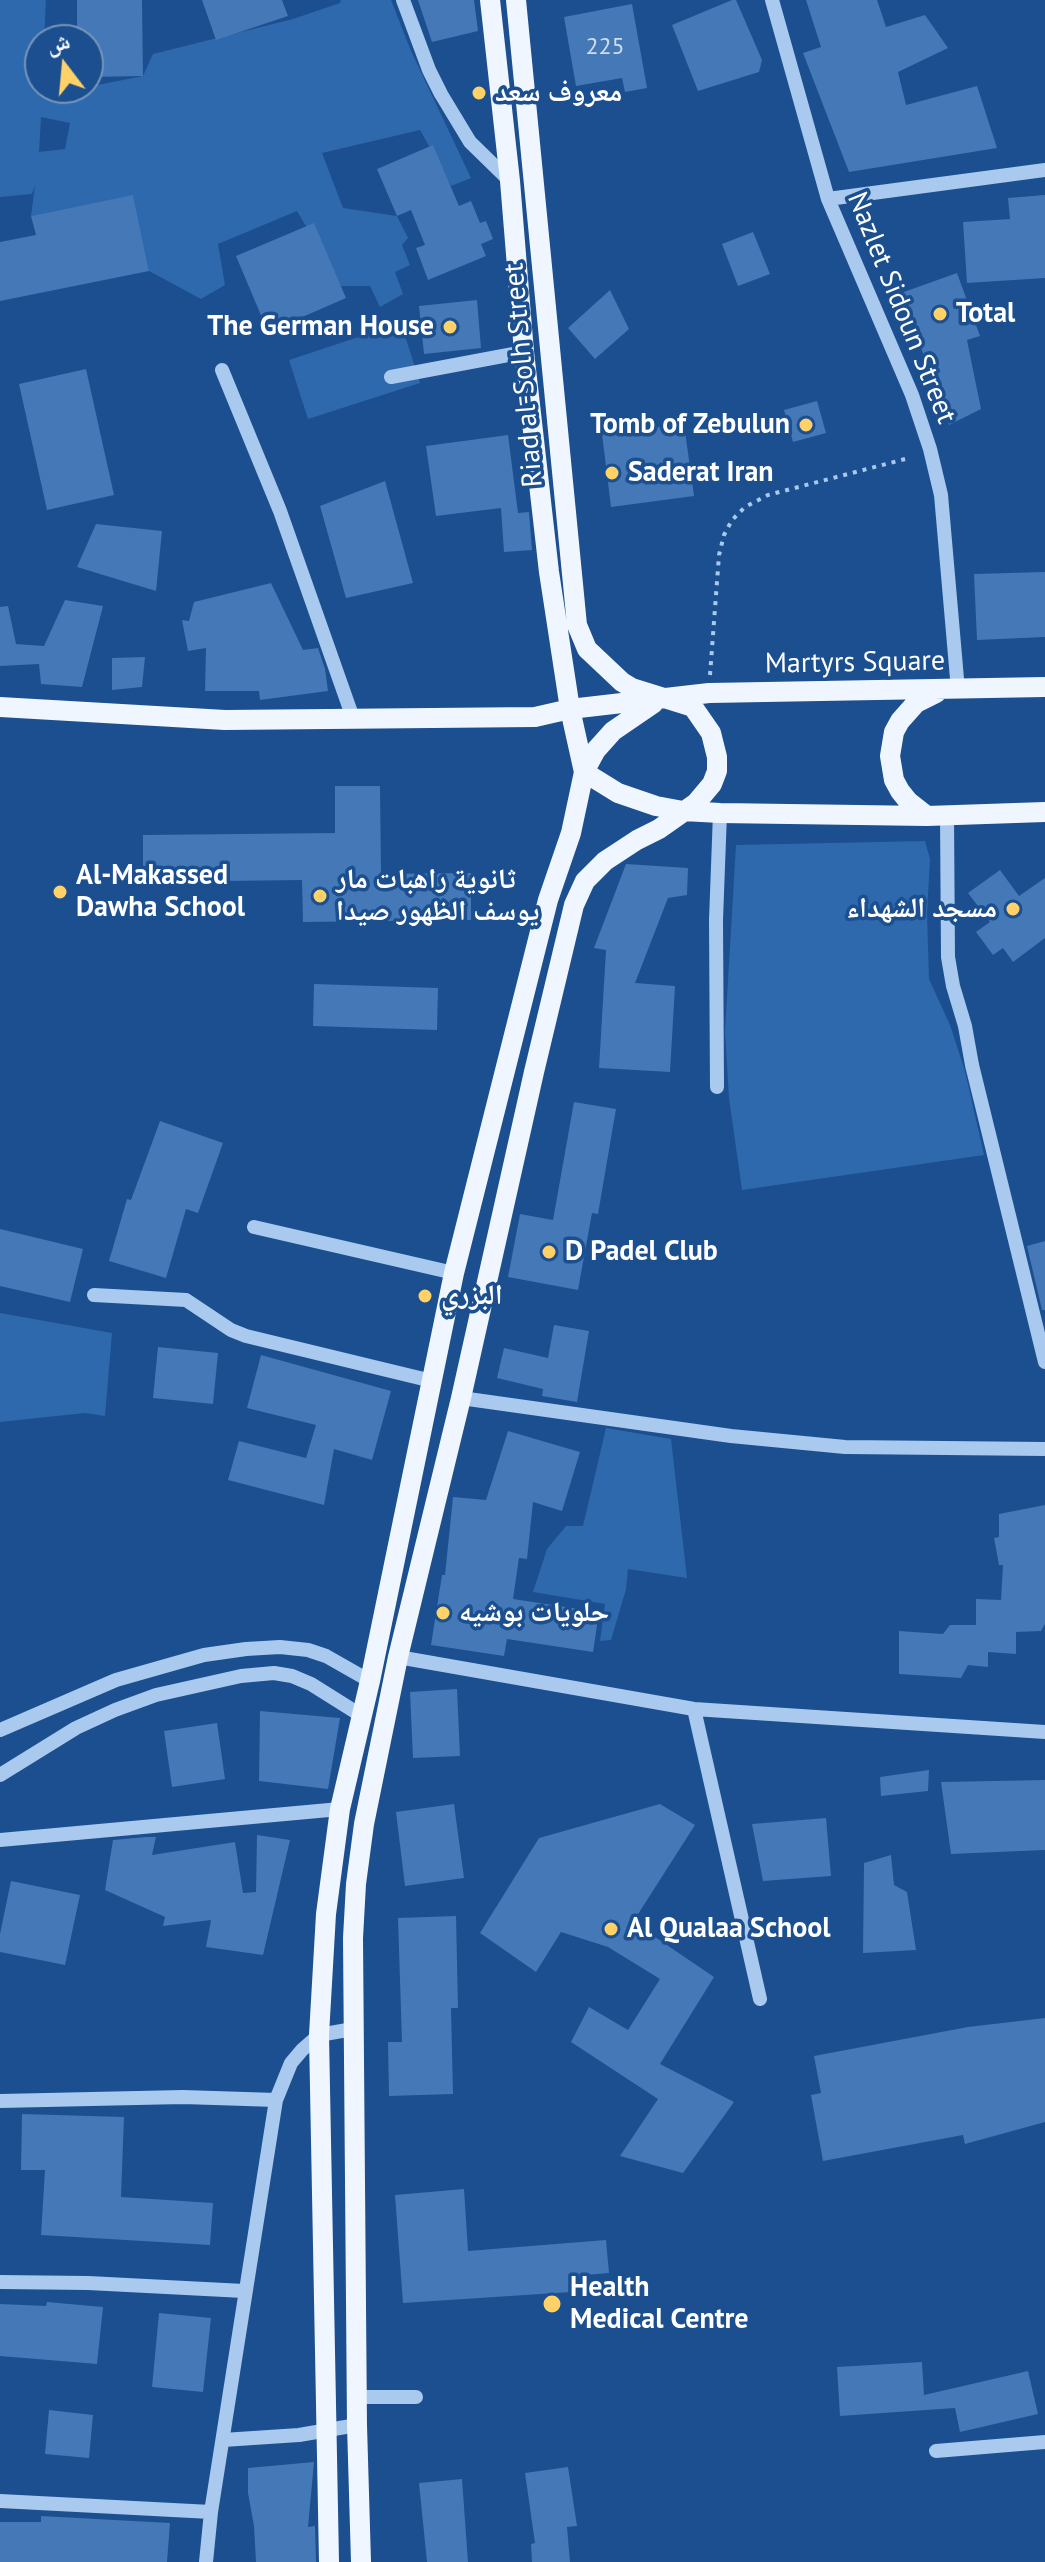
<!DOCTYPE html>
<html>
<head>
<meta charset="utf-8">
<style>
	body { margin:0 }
	#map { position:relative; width:1045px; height:2562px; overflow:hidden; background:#1b4f8f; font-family:"PT Sans","Noto Naskh Arabic",sans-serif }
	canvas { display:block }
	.north { position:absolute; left:24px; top:24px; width:80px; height:80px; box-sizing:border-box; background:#1b4f8f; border:2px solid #7695bc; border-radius:50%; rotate:344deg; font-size:22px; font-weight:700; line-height:32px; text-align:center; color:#fff }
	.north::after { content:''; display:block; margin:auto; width:28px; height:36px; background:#ffd166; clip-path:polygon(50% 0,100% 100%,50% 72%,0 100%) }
</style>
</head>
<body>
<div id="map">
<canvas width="1045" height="2562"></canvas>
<div class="north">ش</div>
</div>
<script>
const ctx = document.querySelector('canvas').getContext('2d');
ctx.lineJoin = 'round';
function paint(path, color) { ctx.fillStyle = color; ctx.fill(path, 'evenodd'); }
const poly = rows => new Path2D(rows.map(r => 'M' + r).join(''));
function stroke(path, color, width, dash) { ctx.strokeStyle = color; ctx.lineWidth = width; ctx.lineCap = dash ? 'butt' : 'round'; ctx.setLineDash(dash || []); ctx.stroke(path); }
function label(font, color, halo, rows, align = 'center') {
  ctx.font = font + ' "PT Sans","Noto Naskh Arabic",sans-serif'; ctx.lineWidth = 7; ctx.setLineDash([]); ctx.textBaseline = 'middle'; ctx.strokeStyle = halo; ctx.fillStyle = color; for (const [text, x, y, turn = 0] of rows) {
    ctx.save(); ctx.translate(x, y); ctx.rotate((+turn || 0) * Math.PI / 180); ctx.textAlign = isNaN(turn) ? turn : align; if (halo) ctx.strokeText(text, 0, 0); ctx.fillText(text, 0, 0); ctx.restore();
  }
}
const green = poly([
	[0,0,46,0,44,40,40,40,42,96,143,76,153,54,293,19,340,3,341,0,391,0,411,51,471,178,451,186,420,130,322,153,343,208,397,216,408,238,402,245,410,265,395,272,403,294,380,307,370,286,341,286,297,211,218,244,225,285,201,299,149,271,133,196,31,216,35,185,32,194,0,197],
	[41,117,70,123,65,149,39,152],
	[401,323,420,383,308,419,289,360],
	[925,841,930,859,927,914,929,979,950,1025,965,1071,984,1155,742,1190,729,1098,725,1031,736,845],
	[0,1313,112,1333,105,1416,85,1413,0,1422],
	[606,1428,671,1439,687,1578,628,1569,626,1589,611,1640,600,1641,605,1604,533,1592,547,1549,566,1526,583,1526]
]);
const building = poly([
	[77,0,142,0,143,76,88,77,88,40,77,40],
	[202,0,282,0,288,16,216,40],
	[418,0,474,0,478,31,432,42],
	[732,0,736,0,762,60,759,72,698,91,672,25],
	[806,0,877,0,886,27,925,15,948,48,898,72,906,105,977,86,997,148,849,172,803,53,821,47],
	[632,4,647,88,625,92,622,78,576,86,564,17],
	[433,145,459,206,471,201,480,223,486,221,493,239,481,244,486,256,428,280,416,248,425,245,411,210,397,216,377,169],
	[133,195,149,271,0,301,0,242,36,235,31,216],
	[1045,195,1045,278,967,283,963,222,1010,219,1008,198],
	[314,223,346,298,268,332,236,256],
	[753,232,770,274,738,286,722,244],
	[957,273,980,336,967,340,981,409,949,425,926,355,924,356,901,293],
	[610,290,629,329,595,359,568,328],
	[477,300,481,348,424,354,419,306],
	[86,369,114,495,47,510,19,384],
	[817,401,826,433,793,442,784,410],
	[684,424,694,496,611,507,602,434],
	[508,435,518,513,529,512,532,550,504,552,501,508,436,516,426,446],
	[385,481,413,583,346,598,320,506],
	[96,524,162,531,156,591,77,567],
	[1045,572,1045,637,977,640,974,574],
	[271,583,303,650,318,648,325,669,328,691,260,700,259,691,205,691,206,648,188,651,182,620,189,621,194,602],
	[65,600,103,606,82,687,41,684,39,664,0,666,0,607,8,606,16,644,44,646],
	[145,657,142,687,112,690,112,658],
	[335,786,380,786,381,874,471,873,471,920,303,922,302,880,143,882,143,835,335,833],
	[626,864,688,868,687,895,668,898,635,983,675,986,670,1072,599,1068,606,950,594,948],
	[1000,870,1019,896,1045,878,1045,938,1013,962,1003,948,993,955,976,932,990,922,968,893],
	[314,984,438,988,437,1030,313,1026],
	[574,1102,616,1109,598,1214,592,1213,578,1290,508,1277,520,1214,553,1220],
	[160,1121,223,1143,198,1213,186,1209,166,1278,109,1261,127,1199,131,1200],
	[0,1229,83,1249,70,1302,0,1286],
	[1045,1241,1045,1310,1042,1310,1027,1246],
	[554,1325,589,1331,577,1402,542,1396,543,1389,497,1378,504,1348,548,1358],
	[158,1347,218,1353,213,1404,153,1398],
	[261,1355,391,1391,372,1460,334,1449,324,1505,228,1480,239,1441,306,1458,316,1425,247,1408],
	[508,1431,580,1452,562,1511,533,1502,527,1559,519,1558,513,1599,599,1612,593,1652,507,1639,504,1656,431,1645,442,1575,445,1575,453,1497,486,1500],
	[1045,1505,1045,1624,1041,1631,1016,1632,1016,1654,988,1652,988,1667,968,1665,961,1678,899,1674,899,1631,943,1634,950,1625,976,1625,976,1599,1001,1600,1003,1565,999,1565,994,1538,999,1537,999,1514],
	[457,1689,460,1756,413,1758,410,1692],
	[260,1711,340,1718,328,1789,259,1781],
	[217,1723,225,1779,172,1787,164,1731],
	[929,1770,928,1791,881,1796,880,1777],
	[1045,1780,1045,1850,951,1854,941,1782],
	[454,1804,464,1878,405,1886,396,1812],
	[660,1804,695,1825,633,1922,714,1977,660,2064,734,2102,683,2173,620,2156,658,2099,571,2042,589,2007,628,2030,660,1979,608,1947,561,1932,536,1972,480,1933,539,1838],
	[826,1818,831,1876,763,1881,752,1824],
	[257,1835,290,1840,263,1955,206,1947,211,1920,163,1926,165,1917,105,1890,113,1840,147,1837,156,1837,152,1855,235,1842,243,1893,256,1892],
	[891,1855,894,1885,907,1892,916,1950,863,1953,864,1863],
	[11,1881,80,1895,65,1965,0,1952,0,1934],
	[456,1916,458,2008,451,2008,453,2094,389,2096,388,2042,402,2042,398,1918],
	[1045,2018,1045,2122,965,2144,963,2135,823,2161,811,2095,821,2093,814,2056,968,2027],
	[22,2114,124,2117,121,2197,213,2203,210,2245,41,2235,45,2170,21,2170],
	[464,2189,468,2251,606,2240,609,2273,585,2275,586,2291,403,2303,395,2195],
	[47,2302,103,2307,97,2364,0,2356,0,2304,46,2306],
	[159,2313,211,2318,203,2392,152,2387],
	[922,2362,924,2395,1028,2371,1038,2414,960,2432,955,2408,840,2416,837,2367],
	[49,2410,93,2415,89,2458,45,2454],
	[314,2462,308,2527,315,2526,316,2562,256,2562,254,2526,248,2493,248,2468],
	[568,2467,577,2526,567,2527,570,2562,532,2562,531,2544,535,2543,525,2473],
	[462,2479,468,2562,427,2562,419,2483],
	[41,2516,170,2523,167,2562,0,2562,0,2522,41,2522]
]);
const path = poly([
	[710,675,719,555,724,535,732,520,745,507,768,495,909,458]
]);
const minor = poly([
	[403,0,429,70,441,94,470,142,510,181],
	[772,0,828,199,912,395,930,449,941,495,958,690],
	[828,199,1045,170],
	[222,370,280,511,353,718],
	[391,377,524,352],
	[947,815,948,957,953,986,965,1026,972,1065,1045,1362],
	[717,1087,716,920,720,813],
	[254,1227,454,1273],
	[94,1295,186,1300,231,1330,246,1336,432,1381],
	[461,1398,731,1436,845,1447,1045,1449],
	[398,1657,694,1709,1045,1732],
	[694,1709,760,1999],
	[0,1730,116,1680,204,1655,246,1649,280,1647,308,1650,326,1656,370,1681],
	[0,1775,76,1728,115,1710,156,1695,241,1676,274,1673,292,1676,311,1684,362,1716],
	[0,1840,340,1809],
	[0,2101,183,2097,276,2100],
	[0,2282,88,2283,244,2291],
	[357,2397,416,2397],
	[223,2440,299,2435,357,2425],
	[936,2451,1045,2442],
	[0,2501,211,2512],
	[206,2562,211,2512,276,2100,291,2063,302,2050,319,2035,353,2029]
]);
const major = poly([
	[654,703,613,731,596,750,584,772,618,793,656,806,683,811,720,813,927,816,1045,812],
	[0,707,225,720,535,717,570,709,709,693,1045,687],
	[927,816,908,801,900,791,894,780,890,756,894,732,900,721,916,703,936,693],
	[329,2562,319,2035,326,1914,340,1809,370,1681,454,1273,548,900,571,833,584,772,570,709,549,572,524,352,510,181,490,0],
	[361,2562,357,2425,353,1938,356,1884,364,1824,398,1657,461,1398,534,1072,574,905,585,881,605,861,637,840,659,829,696,803,712,784,717,771,717,757,711,733,693,707,632,688,622,682,587,649,577,625,516,0]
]);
const markers = [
	[479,93,8,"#ffd166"],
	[940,314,8,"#ffd166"],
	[450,327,8,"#ffd166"],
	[806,425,8,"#ffd166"],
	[612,473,8,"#ffd166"],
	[60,892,8,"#ffd166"],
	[320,896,8,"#ffd166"],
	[1013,909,8,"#ffd166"],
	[549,1252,8,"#ffd166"],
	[425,1296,8,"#ffd166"],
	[443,1613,8,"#ffd166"],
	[611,1929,8,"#ffd166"],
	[552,2304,10,"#ffd166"]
];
const numberNames = [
	["225",605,47]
];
const poiNames = [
	["معروف سعد",495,93],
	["Total",956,314],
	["The German House",434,327,"right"],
	["Tomb of Zebulun",790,425,"right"],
	["Saderat Iran",628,473],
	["Al-Makassed",76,876],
	["Dawha School",76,908],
	["ثانوية راهبات مار",336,880],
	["يوسف الظهور صيدا",336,912],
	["مسجد الشهداء",997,909,"right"],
	["D Padel Club",565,1252],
	["البزري",441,1296],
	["حلويات بوشيه",459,1613],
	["Al Qualaa School",627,1929],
	["Health",570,2288],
	["Medical Centre",570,2320]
];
const streetNames = [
	["Nazlet Sidoun Street",901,308,68],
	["Riad al-Solh Street",524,375,-95],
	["Martyrs Square",855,663,-1]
];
paint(green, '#2e69ad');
paint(building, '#4478b7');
stroke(path, '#a9c9ee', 4, [4, 6]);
stroke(minor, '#a9c9ee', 14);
stroke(major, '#f0f6ff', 20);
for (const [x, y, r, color] of markers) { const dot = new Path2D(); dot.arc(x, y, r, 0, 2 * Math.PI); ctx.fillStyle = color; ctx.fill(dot); stroke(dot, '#1b4f8f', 3); }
label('24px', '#d0dded', null, numberNames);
label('bold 28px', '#fff', '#1b4f8f', poiNames, 'left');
label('28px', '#fff', '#1b4f8f', streetNames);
</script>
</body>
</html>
